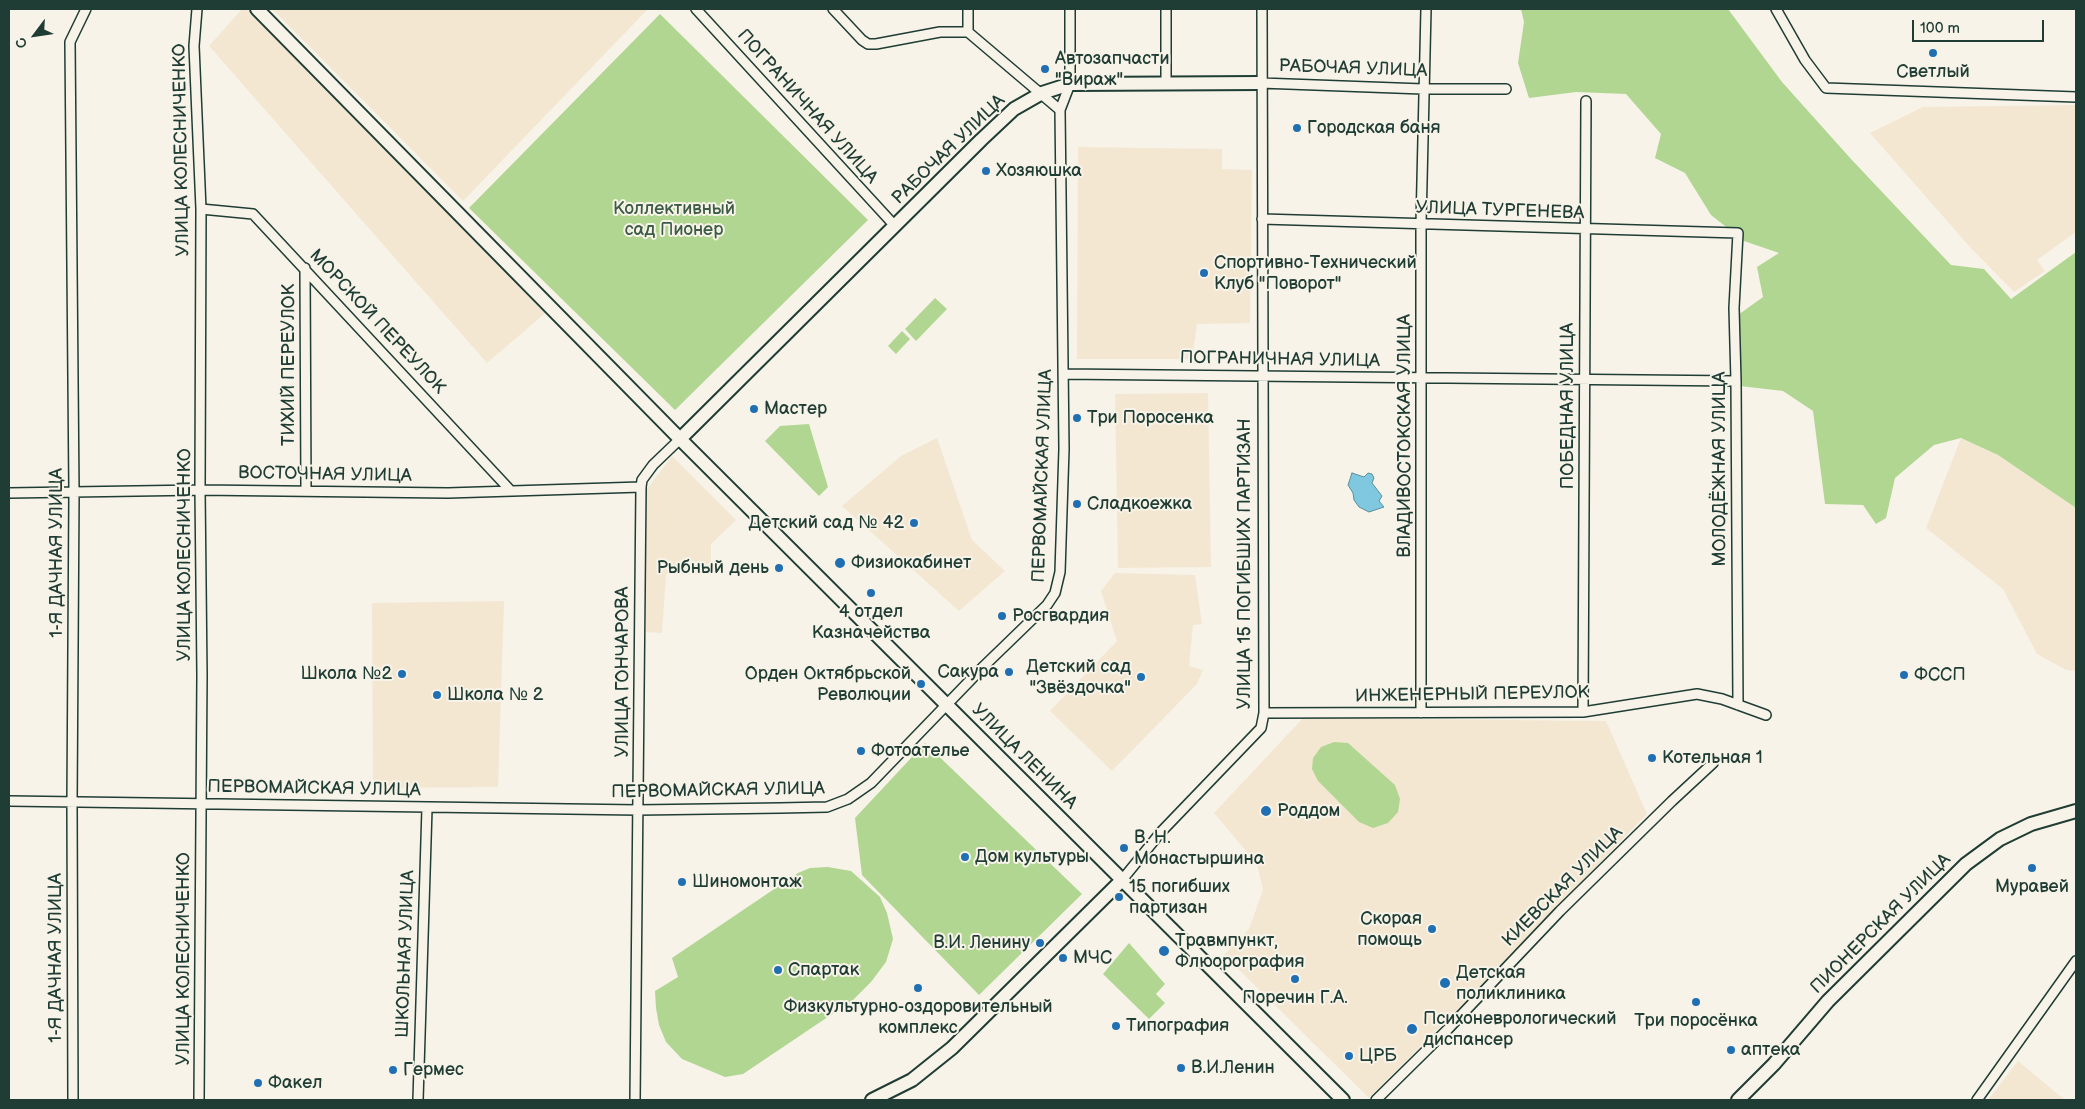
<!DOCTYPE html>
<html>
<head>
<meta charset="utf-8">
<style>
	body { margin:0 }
	#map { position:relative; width:2085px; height:1109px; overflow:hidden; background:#f7f3e8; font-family:"Balsamiq Sans",sans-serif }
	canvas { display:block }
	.frame { position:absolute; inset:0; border:10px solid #1f3d34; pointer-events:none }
	.north { position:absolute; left:10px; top:10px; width:50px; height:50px; -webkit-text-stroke:4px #f7f3e8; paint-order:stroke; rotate:239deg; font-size:14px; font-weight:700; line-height:20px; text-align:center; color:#1f3d34 }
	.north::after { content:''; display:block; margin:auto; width:18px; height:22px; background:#1f3d34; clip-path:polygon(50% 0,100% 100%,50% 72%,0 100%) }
	.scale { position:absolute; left:1912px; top:20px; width:132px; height:22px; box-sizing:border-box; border:2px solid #1f3d34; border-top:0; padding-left:6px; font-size:15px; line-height:18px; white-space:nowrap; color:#1f3d34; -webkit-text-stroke:4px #f7f3e8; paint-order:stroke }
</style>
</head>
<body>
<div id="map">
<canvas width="2085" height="1109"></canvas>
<div class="frame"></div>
<div class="north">С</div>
<div class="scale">100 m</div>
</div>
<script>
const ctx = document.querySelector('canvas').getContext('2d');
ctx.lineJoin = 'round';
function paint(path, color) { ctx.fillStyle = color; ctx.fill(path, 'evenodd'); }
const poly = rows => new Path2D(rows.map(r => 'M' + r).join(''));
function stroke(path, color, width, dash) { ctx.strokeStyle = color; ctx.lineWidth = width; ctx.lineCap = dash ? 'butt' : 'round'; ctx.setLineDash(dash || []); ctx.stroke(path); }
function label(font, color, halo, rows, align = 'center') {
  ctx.font = font + ' "Balsamiq Sans",sans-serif'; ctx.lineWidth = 4; ctx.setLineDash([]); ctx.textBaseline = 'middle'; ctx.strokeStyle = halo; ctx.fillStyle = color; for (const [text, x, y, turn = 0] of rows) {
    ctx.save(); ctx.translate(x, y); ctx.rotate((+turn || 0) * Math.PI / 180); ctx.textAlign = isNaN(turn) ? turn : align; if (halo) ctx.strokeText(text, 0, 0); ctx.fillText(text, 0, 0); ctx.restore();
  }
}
const built = poly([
	[242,9,246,9,550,309,487,363,209,46],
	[272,9,648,9,463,201],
	[2076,105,2076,232,2037,260,2045,271,2014,292,1969,246,1870,133,1923,107],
	[1078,147,1222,149,1222,169,1252,170,1250,323,1197,324,1192,359,1077,359],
	[1208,393,1211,567,1118,568,1115,394],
	[937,438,972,540,1005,571,959,611,842,506,901,456],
	[1961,438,1998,455,2076,508,2076,671,2066,670,2037,654,2003,589,1926,528],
	[672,456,736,520,711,544,711,575,666,574,662,633,646,632,646,490],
	[1115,573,1195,575,1202,624,1193,625,1189,666,1203,670,1197,684,1112,771,1050,711,1117,641,1101,591],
	[504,601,498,787,373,788,372,603],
	[1303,718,1606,721,1647,814,1499,968,1369,1098,1224,955,1249,929,1263,890,1257,864,1214,813],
	[2018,1061,2065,1100,1988,1100]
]);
const green = poly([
	[1521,9,1728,9,1782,82,1851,159,1951,265,1984,269,2011,299,2076,252,2076,508,1998,455,1961,438,1934,445,1895,478,1886,518,1876,524,1863,505,1825,504,1813,411,1783,391,1740,386,1738,315,1763,297,1757,267,1779,253,1744,241,1711,215,1685,173,1655,158,1661,134,1626,94,1576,92,1529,98,1518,63,1524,22],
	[660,14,868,220,675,410,469,208],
	[935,298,947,309,916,341,905,329],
	[902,331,910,339,896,354,888,346],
	[809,424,828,487,819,496,765,441,780,426],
	[1334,742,1348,743,1395,785,1400,799,1398,812,1388,823,1373,828,1359,822,1318,781,1312,769,1313,758,1321,747],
	[925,743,1082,894,979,995,862,875,855,818],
	[828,867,851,871,880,897,887,913,893,939,886,962,871,982,853,1000,743,1074,725,1077,682,1059,666,1042,659,1025,656,1008,655,991,678,977,672,958,798,873,810,868],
	[1129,943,1165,984,1156,994,1165,1003,1149,1019,1103,974]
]);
const water = poly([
	[1352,473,1364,477,1368,473,1372,474,1374,478,1372,483,1382,496,1379,501,1384,507,1369,512,1359,507,1354,500,1353,493,1348,485,1352,473]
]);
const street = poly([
	[197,9,194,46,201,209,200,490,202,675,199,1100],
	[696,9,895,226],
	[833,9,862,40,868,44,876,44,940,32,968,32],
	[968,9,968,32],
	[1166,9,1166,84],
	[1776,9,1805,60,1826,88,2076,97],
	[968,32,1060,110],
	[1261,83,1423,89,1506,89],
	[201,209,253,214,511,491],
	[1262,219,1738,233,1734,308,1736,381,1738,705],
	[305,268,306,491],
	[1063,374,1736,381],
	[9,493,200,490,448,493,641,487],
	[1583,712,1586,101],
	[1264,713,1583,712,1697,694,1722,699,1766,715],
	[1421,713,1421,224,1426,9],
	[9,801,638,810,780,808,827,807,848,799,871,783,984,666,1047,605,1055,593,1060,572,1064,449,1060,110,1070,84,1070,9],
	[1122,880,1161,832,1261,728,1264,713,1262,9],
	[73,1100,72,803,74,492,70,42,86,9],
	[418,1100,427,808],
	[635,1100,641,487,642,480,653,465,680,439],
	[1376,1100,1448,1029,1560,911,1672,801,1713,763],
	[1977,1100,2076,961]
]);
const secondary = poly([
	[257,9,680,439,1343,1100],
	[680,439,981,140,1014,109,1042,93,1070,84,1261,83],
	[872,1100,912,1080,952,1048,1122,880],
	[1738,1100,1774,1064,1828,1001,1966,864,2000,839,2031,824,2076,811]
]);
const markers = [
	[1933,53,5,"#1f6fb2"],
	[1045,69,5,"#1f6fb2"],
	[1297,128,5,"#1f6fb2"],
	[986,171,5,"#1f6fb2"],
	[1204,273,5,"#1f6fb2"],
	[754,409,5,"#1f6fb2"],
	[1077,418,5,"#1f6fb2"],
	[1077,504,5,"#1f6fb2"],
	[914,523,5,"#1f6fb2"],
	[840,563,6,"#1f6fb2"],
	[779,568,5,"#1f6fb2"],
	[871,593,5,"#1f6fb2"],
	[1002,616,5,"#1f6fb2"],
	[1009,672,5,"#1f6fb2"],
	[402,674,5,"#1f6fb2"],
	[1904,675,5,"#1f6fb2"],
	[1141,677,5,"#1f6fb2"],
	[921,684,5,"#1f6fb2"],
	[437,695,5,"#1f6fb2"],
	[861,751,5,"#1f6fb2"],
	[1652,758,5,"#1f6fb2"],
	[1266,811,6,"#1f6fb2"],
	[1124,848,5,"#1f6fb2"],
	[965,857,5,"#1f6fb2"],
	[2032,868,5,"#1f6fb2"],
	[682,882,5,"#1f6fb2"],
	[1119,897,5,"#1f6fb2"],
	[1432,929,5,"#1f6fb2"],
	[1040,943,5,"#1f6fb2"],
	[1164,951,6,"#1f6fb2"],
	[1063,958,5,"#1f6fb2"],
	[778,970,5,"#1f6fb2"],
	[1295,979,5,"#1f6fb2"],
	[1445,983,6,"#1f6fb2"],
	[918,988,5,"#1f6fb2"],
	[1696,1002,5,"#1f6fb2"],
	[1116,1026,5,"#1f6fb2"],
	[1412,1029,6,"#1f6fb2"],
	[1731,1050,5,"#1f6fb2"],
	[1349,1056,5,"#1f6fb2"],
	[1181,1068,5,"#1f6fb2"],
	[393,1070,5,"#1f6fb2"],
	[258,1083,5,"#1f6fb2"]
];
const poiNames = [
	["Автозапчасти",1055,59],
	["\"Вираж\"",1055,80],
	["Светлый",1933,72,"center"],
	["Городская баня",1307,128],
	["Хозяюшка",996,171],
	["Спортивно-Технический",1214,263],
	["Клуб \"Поворот\"",1214,284],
	["Мастер",764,409],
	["Три Поросенка",1087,418],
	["Сладкоежка",1087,504],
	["Детский сад № 42",904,523,"right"],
	["Физиокабинет",851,563],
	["Рыбный день",769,568,"right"],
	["4 отдел",871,612,"center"],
	["Казначейства",871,633,"center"],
	["Росгвардия",1012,616],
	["Детский сад",1131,667,"right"],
	["\"Звёздочка\"",1131,688,"right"],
	["Сакура",999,672,"right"],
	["Школа №2",392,674,"right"],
	["Орден Октябрьской",911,674,"right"],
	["Революции",911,695,"right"],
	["ФССП",1914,675],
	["Школа № 2",447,695],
	["Фотоателье",871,751],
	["Котельная 1",1662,758],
	["Роддом",1277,811],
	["В. Н.",1134,838],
	["Монастыршина",1134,859],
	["Дом культуры",975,857],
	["Шиномонтаж",692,882],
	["15 погибших",1129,887],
	["партизан",1129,908],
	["Муравей",2032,887,"center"],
	["Скорая",1422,919,"right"],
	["помощь",1422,940,"right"],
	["Травмпункт,",1175,941],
	["Флюорография",1175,962],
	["В.И. Ленину",1030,943,"right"],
	["МЧС",1073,958],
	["Спартак",788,970],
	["Детская",1456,973],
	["поликлиника",1456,994],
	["Поречин Г.А.",1295,998,"center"],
	["Физкультурно-оздоровительный",918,1007,"center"],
	["комплекс",918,1028,"center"],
	["Психоневрологический",1423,1019],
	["диспансер",1423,1040],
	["Три поросёнка",1696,1021,"center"],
	["Типография",1126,1026],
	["аптека",1741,1050],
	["ЦРБ",1359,1056],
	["В.И.Ленин",1191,1068],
	["Гермес",403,1070],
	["Факел",268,1083]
];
const streetNames = [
	["РАБОЧАЯ УЛИЦА",1353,69,2],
	["ПОГРАНИЧНАЯ УЛИЦА",807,107,48],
	["УЛИЦА КОЛЕСНИЧЕНКО",182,150,-91],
	["РАБОЧАЯ УЛИЦА",949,150,-44],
	["УЛИЦА ТУРГЕНЕВА",1500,211,2],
	["МОРСКОЙ ПЕРЕУЛОК",377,322,47],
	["ПОГРАНИЧНАЯ УЛИЦА",1280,360,1],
	["ТИХИЙ ПЕРЕУЛОК",289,365,-90],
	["ПОБЕДНАЯ УЛИЦА",1568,406,-90],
	["ВЛАДИВОСТОКСКАЯ УЛИЦА",1405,436,-90],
	["МОЛОДЁЖНАЯ УЛИЦА",1720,469,-90],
	["ВОСТОЧНАЯ УЛИЦА",325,475,1],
	["ПЕРВОМАЙСКАЯ УЛИЦА",1043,476,-88],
	["1-Я ДАЧНАЯ УЛИЦА",57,553,-90],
	["УЛИЦА КОЛЕСНИЧЕНКО",185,555,-90],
	["УЛИЦА 15 ПОГИБШИХ ПАРТИЗАН",1245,564,-90],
	["УЛИЦА ГОНЧАРОВА",623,672,-90],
	["ИНЖЕНЕРНЫЙ ПЕРЕУЛОК",1472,695,-1],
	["УЛИЦА ЛЕНИНА",1024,757,45],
	["ПЕРВОМАЙСКАЯ УЛИЦА",314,789,1],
	["ПЕРВОМАЙСКАЯ УЛИЦА",718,791,-1],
	["КИЕВСКАЯ УЛИЦА",1563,887,-45],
	["ПИОНЕРСКАЯ УЛИЦА",1881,924,-45],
	["ШКОЛЬНАЯ УЛИЦА",406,954,-88],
	["1-Я ДАЧНАЯ УЛИЦА",56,958,-90],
	["УЛИЦА КОЛЕСНИЧЕНКО",184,959,-90]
];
const parkNames = [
	["Коллективный",674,209],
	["сад Пионер",674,230]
];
paint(built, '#f4e7d2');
paint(green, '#b1d692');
paint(water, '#7fc8e0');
stroke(water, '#59909b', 1);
stroke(street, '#1f3d34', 12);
stroke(secondary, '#1f3d34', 16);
stroke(street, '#f7f3e8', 9);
stroke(secondary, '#f7f3e8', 12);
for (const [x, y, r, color] of markers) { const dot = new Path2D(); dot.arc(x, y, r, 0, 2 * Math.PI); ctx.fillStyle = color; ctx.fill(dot); stroke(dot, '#f7f3e8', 2); }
label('18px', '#1f3d34', '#f7f3e8', poiNames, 'left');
label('18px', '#1f3d34', '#f7f3e8', streetNames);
label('18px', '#3c5c47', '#f7f3e8', parkNames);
</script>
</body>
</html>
